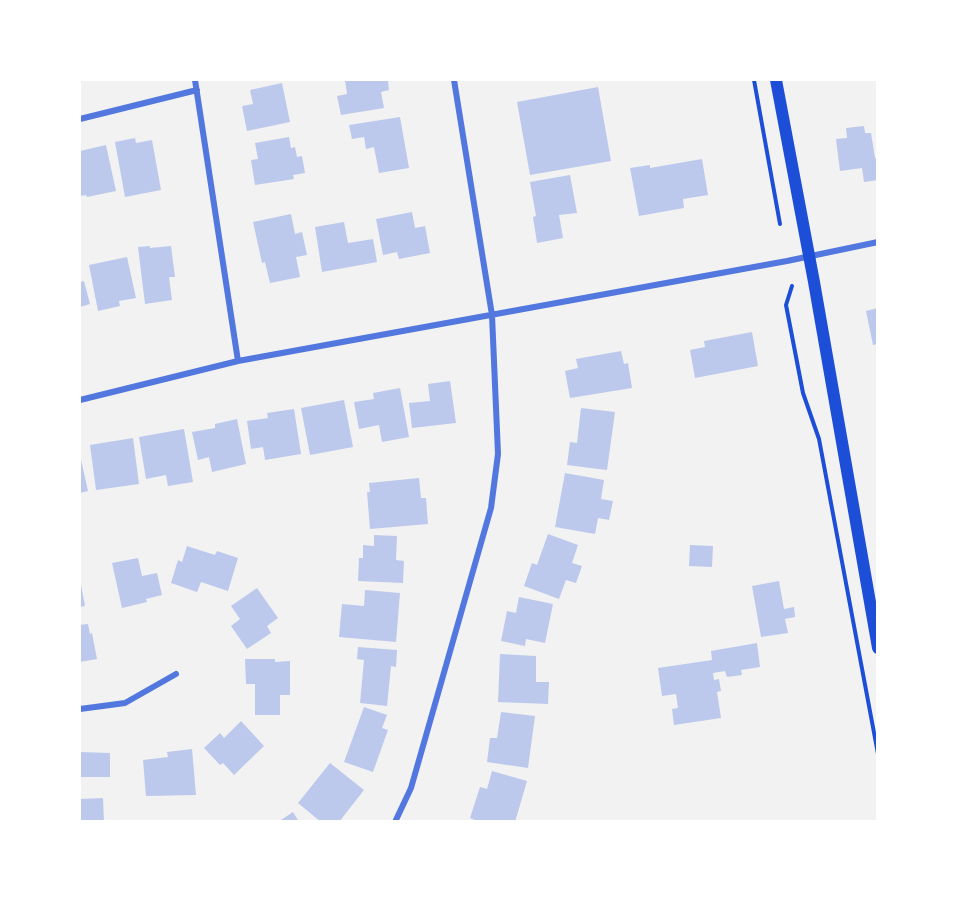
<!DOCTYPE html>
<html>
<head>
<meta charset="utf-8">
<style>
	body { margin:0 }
	#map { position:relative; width:957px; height:901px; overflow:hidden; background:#f2f2f2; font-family:"PT Sans",sans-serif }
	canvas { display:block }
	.frame { position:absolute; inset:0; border:81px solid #fff; pointer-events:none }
</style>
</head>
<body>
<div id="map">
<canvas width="957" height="901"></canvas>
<div class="frame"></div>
</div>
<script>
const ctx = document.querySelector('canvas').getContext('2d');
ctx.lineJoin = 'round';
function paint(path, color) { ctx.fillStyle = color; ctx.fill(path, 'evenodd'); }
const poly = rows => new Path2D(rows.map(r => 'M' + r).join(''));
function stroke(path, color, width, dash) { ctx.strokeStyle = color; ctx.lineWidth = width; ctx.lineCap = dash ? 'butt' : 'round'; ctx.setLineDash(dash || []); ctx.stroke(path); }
const building = poly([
	[345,80,388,80,389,90,381,92,384,108,341,115,337,96,347,94],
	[282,83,290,122,247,131,242,106,253,104,250,90],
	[598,87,611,161,530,175,517,102],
	[400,117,409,168,379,173,374,147,366,149,364,137,352,139,349,125],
	[864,126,865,133,871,133,875,158,878,158,878,180,864,182,862,168,840,171,836,139,847,138,846,128],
	[289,137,291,148,295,147,297,157,302,156,305,173,293,175,294,179,255,185,251,160,258,159,255,143],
	[135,138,136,143,152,140,161,190,125,197,115,142],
	[106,145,116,191,87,197,86,195,80,196,80,151],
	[702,159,708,195,683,199,684,208,639,216,630,168,650,165,650,168],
	[570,175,577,213,559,215,563,238,537,243,533,217,536,216,530,182],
	[412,212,415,228,425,226,430,253,399,259,397,252,383,255,376,219],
	[291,214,295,234,302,232,307,255,296,257,300,277,270,283,265,262,262,263,253,222],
	[344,222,348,243,373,239,377,262,322,272,315,227],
	[150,246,150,248,171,246,175,277,169,277,172,300,145,304,138,247],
	[127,257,136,298,119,301,120,306,98,311,89,265],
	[84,281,90,304,80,307,80,282],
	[878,308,878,344,873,345,866,311],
	[752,332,758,366,695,378,690,350,705,347,704,341],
	[621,351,624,364,628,363,632,388,570,398,565,371,578,368,576,359],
	[450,381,456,423,412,428,409,403,430,401,428,384],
	[400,388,409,437,382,442,379,425,359,429,354,402,374,399,373,393],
	[344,400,353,447,310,455,301,408],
	[581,408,615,412,607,470,567,465,570,442,577,443],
	[294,409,301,454,265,460,263,447,251,449,247,421,268,418,267,413],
	[237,419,246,464,212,472,209,457,198,460,192,432,215,428,215,424],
	[184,429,193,482,168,486,166,475,146,479,139,437],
	[133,438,139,484,96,490,90,445],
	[80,455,88,491,80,493],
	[565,473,604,480,601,499,613,501,609,520,598,518,595,534,555,527],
	[419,478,421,498,426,498,428,524,370,529,367,492,370,492,369,483],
	[548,534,578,545,572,563,582,566,576,583,566,580,559,599,524,586,532,563,537,565],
	[374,535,397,536,396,560,404,561,403,583,358,581,359,558,363,558,363,545,374,546],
	[690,545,713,546,712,567,689,566],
	[187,546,215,555,217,551,238,558,228,591,201,582,197,592,171,583,178,560,182,562],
	[138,558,142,576,157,573,162,595,146,599,147,602,122,608,112,563],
	[80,579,85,606,80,607],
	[779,581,784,609,794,607,795,617,785,619,788,633,761,637,752,586],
	[257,588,278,618,267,626,271,633,247,649,231,626,240,619,231,606],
	[365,590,400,593,396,642,339,637,342,604,364,606],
	[519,597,553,604,545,643,526,639,525,646,501,641,507,611,516,613],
	[88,624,90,634,92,633,97,659,80,662,80,625],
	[757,643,760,667,741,670,742,675,727,677,725,671,713,673,714,680,719,679,721,691,717,692,721,718,674,725,672,709,678,708,676,694,662,696,658,668,712,660,711,651],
	[358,647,397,650,396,667,391,666,387,706,360,703,364,660,357,659],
	[500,654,536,656,536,682,549,682,548,704,498,702],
	[245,659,275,659,275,662,290,661,290,695,280,695,280,715,255,715,255,684,246,684],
	[364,707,387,715,382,728,388,730,373,772,344,762],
	[501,712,535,716,528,768,487,762,490,738,497,738],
	[241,721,264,746,234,775,223,763,220,765,204,748,220,733,224,738],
	[192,749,196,795,146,796,143,760,168,757,167,752],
	[80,752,110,753,110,777,80,777],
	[330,763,364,790,339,822,321,822,298,803],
	[492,771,527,781,515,822,480,822,470,818,480,787,487,789],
	[103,798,104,822,80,822,80,799],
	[293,812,299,822,278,822]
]);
const path = poly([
	[754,80,780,224],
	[792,286,786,305,803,393,819,439,878,754]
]);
const minor = poly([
	[195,80,238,361],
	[80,119,197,90],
	[80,400,238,361,787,261,878,242],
	[80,709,125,703,176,674],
	[395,822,411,788,491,508,498,454,492,315,454,80]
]);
const secondary = poly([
	[776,80,814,282,878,648]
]);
paint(building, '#bdc9ec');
stroke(path, '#1d4ed8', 4);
stroke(minor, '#5277de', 6);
stroke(secondary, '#1d4ed8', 12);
</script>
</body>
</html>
